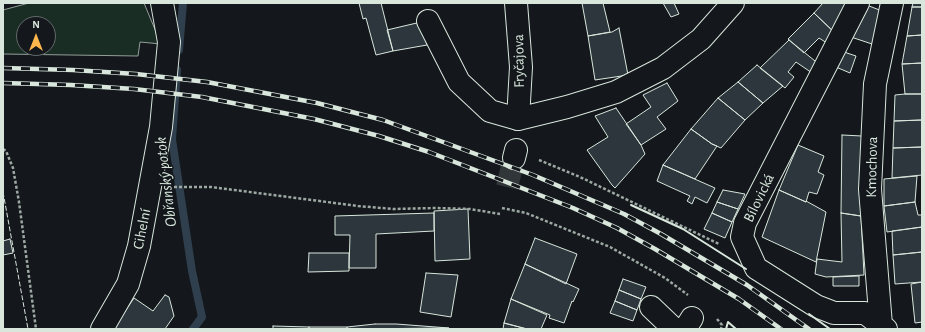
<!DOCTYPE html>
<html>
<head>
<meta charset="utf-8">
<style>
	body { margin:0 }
	#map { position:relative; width:925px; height:332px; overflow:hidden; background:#14181c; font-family:"Alegreya Sans",sans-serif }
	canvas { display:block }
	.frame { position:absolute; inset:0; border:4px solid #d8e6dc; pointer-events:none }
	.north { position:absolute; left:16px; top:16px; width:40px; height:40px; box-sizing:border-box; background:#14181c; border:1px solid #626a69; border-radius:50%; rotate:0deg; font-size:11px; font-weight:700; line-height:16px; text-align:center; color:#d8e6dc }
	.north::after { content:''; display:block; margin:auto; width:14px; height:18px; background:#ffb74d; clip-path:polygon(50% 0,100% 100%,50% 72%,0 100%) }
</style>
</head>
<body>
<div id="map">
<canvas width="925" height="332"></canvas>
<div class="frame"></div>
<div class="north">N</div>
</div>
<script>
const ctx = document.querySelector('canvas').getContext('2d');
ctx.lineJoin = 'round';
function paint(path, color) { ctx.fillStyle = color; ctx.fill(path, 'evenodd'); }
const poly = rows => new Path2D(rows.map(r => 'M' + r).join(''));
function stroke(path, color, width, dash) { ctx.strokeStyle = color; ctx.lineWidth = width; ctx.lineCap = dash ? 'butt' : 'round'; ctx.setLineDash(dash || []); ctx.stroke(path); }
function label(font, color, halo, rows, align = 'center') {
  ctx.font = font + ' "Alegreya Sans",sans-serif'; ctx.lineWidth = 3; ctx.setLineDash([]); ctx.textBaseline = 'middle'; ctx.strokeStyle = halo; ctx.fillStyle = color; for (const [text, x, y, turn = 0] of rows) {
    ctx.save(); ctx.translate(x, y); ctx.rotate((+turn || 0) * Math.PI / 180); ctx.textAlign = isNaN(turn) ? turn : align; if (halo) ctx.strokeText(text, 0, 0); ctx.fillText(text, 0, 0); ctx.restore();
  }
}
const green = poly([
	[29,3,144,3,161,44,140,42,138,56,3,54,3,10,29,3],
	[24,24,48,24,48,48,24,48,24,24]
]);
const stream = poly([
	[179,50,183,3],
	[177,70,172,139,192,271,202,317,193,329]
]);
const building = poly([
	[359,3,381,3,393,51,376,55,366,18,363,19,359,3],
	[582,3,603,3,610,32,588,36,582,3],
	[663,3,674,3,679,14,671,17,663,3],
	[823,3,851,3,836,34,814,13,823,3],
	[913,3,922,3,922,7,912,7,913,3],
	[864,4,882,11,875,45,848,36,864,4],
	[912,7,922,7,922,35,907,36,912,7],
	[814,13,836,34,830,45,819,38,804,53,788,39,814,13],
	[421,22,427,45,393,51,387,30,421,22],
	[619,28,628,75,595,80,588,36,612,32,619,28],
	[922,35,922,63,902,64,907,36,922,35],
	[789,40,820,65,815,75,796,62,788,72,794,77,785,88,760,68,789,40],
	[841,51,856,56,850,73,836,67,841,51],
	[922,63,922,94,905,94,902,64,922,63],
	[757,65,783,86,763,103,738,82,757,65],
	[738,82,763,103,745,120,718,98,738,82],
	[667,83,678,101,657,117,666,129,641,145,626,124,651,107,643,95,667,83],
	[905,94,922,94,922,120,894,121,895,95,905,94],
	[718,98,745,120,721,148,712,144,691,129,718,98],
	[616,108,641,145,645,154,615,188,612,185,587,150,608,137,595,116,616,108],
	[922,120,922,147,893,148,894,121,922,120],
	[691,129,712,144,717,146,695,179,663,165,691,129],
	[842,135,862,136,861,216,841,213,842,135],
	[798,145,824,156,818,172,824,175,817,194,809,192,806,202,779,190,798,145],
	[922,147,922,175,892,178,893,148,922,147],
	[663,165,715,188,707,203,695,197,692,204,687,201,690,196,657,181,663,165],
	[917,176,915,202,884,206,884,179,917,176],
	[723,190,745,194,738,209,717,202,723,190],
	[779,190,806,202,806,201,826,212,816,262,762,237,779,190],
	[717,202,738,209,732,222,712,213,717,202],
	[915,202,918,215,922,215,922,227,887,232,884,206,915,202],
	[468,209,470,259,435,261,434,211,468,209],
	[434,213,434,231,376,234,376,268,349,268,350,235,335,235,335,216,434,213],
	[712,213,732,222,725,238,704,229,712,213],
	[841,213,861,216,864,275,826,277,815,274,817,259,842,262,841,213],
	[922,227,922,252,893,255,892,231,922,227],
	[535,238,577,254,566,284,525,264,535,238],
	[10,239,13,253,3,255,3,241,10,239],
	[922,252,922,282,895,284,893,255,922,252],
	[309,253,349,253,349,271,308,272,309,253],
	[525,264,579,289,573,302,572,301,564,323,549,318,550,315,511,299,525,264],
	[426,273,458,275,451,317,420,312,426,273],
	[859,276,859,286,833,286,833,277,859,276],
	[623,279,646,287,641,299,619,290,623,279],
	[922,282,922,322,915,323,911,284,922,282],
	[619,290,641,299,637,310,615,301,619,290],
	[165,295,169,297,174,316,165,329,113,329,134,298,153,311,165,295],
	[511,299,547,315,541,329,527,329,504,323,511,299],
	[615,301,637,310,633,321,610,313,615,301],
	[504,323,527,329,503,329,504,323],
	[375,324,396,324,449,328,347,329,347,327,375,324],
	[273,326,309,327,309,329,273,329,273,326],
	[309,327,347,327,347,329,309,329,309,327]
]);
const majorTunnel = poly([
	[507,187,514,158]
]);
const path = poly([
	[3,149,6,151,13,168,19,202,36,329],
	[539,160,580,177,719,244],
	[174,187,211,187,358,206,393,209,436,208,470,209,500,214],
	[502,208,526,213,610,247,665,278,688,295],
	[717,319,722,325,721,329]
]);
const minor = poly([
	[858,3,745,223,742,237,756,268,816,306,834,313,865,313,886,329],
	[428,21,459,82,490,111,518,119,567,107,616,92,663,68,701,39,733,3],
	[651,307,674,329],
	[881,325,870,189,875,84,892,3],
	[102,329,128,284,139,246,161,127,169,42,162,3],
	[685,329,692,318]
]);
const major = poly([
	[516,3,521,67,518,119],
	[514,158,516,150]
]);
const rail = poly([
	[3,68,73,70,136,74,207,82,317,103,383,120,533,175,624,214,661,234,747,285,809,329],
	[3,83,71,85,134,89,202,97,314,119,379,136,429,152,573,208,617,228,655,249,739,299,781,329]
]);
const fence = poly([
	[3,192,28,329]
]);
const wall = poly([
	[631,205,683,229,746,269],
	[809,314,830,329],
	[726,329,728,322,736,329]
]);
const streetNames = [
	["Fryčajova",519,61,-91],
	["Kmochova",872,167,-89],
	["Bílovická",759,198,-64],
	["Cihelní",142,229,-79]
];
const waterNames = [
	["Obřanský potok",166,182,-97]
];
paint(green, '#1a2d24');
stroke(green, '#939e99', 1);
stroke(stream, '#2f3f4d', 8);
paint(building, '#2c363c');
stroke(building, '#d8e6dc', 1);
stroke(majorTunnel, '#313739', 22, [22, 11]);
stroke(minor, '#d8e6dc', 24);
stroke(major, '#d8e6dc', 24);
stroke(path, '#9da8a2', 2.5, [3, 2]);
stroke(minor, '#14181c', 22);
stroke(major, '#14181c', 22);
stroke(rail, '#d8e6dc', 4.5);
stroke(rail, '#14181c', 3, [9]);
stroke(fence, '#d8e6dc', 1, [5, 2]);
stroke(wall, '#d8e6dc', 2);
label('15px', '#d8e6dc', '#14181c', streetNames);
label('italic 16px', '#d8e6dc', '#14181c', waterNames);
</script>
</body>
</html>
